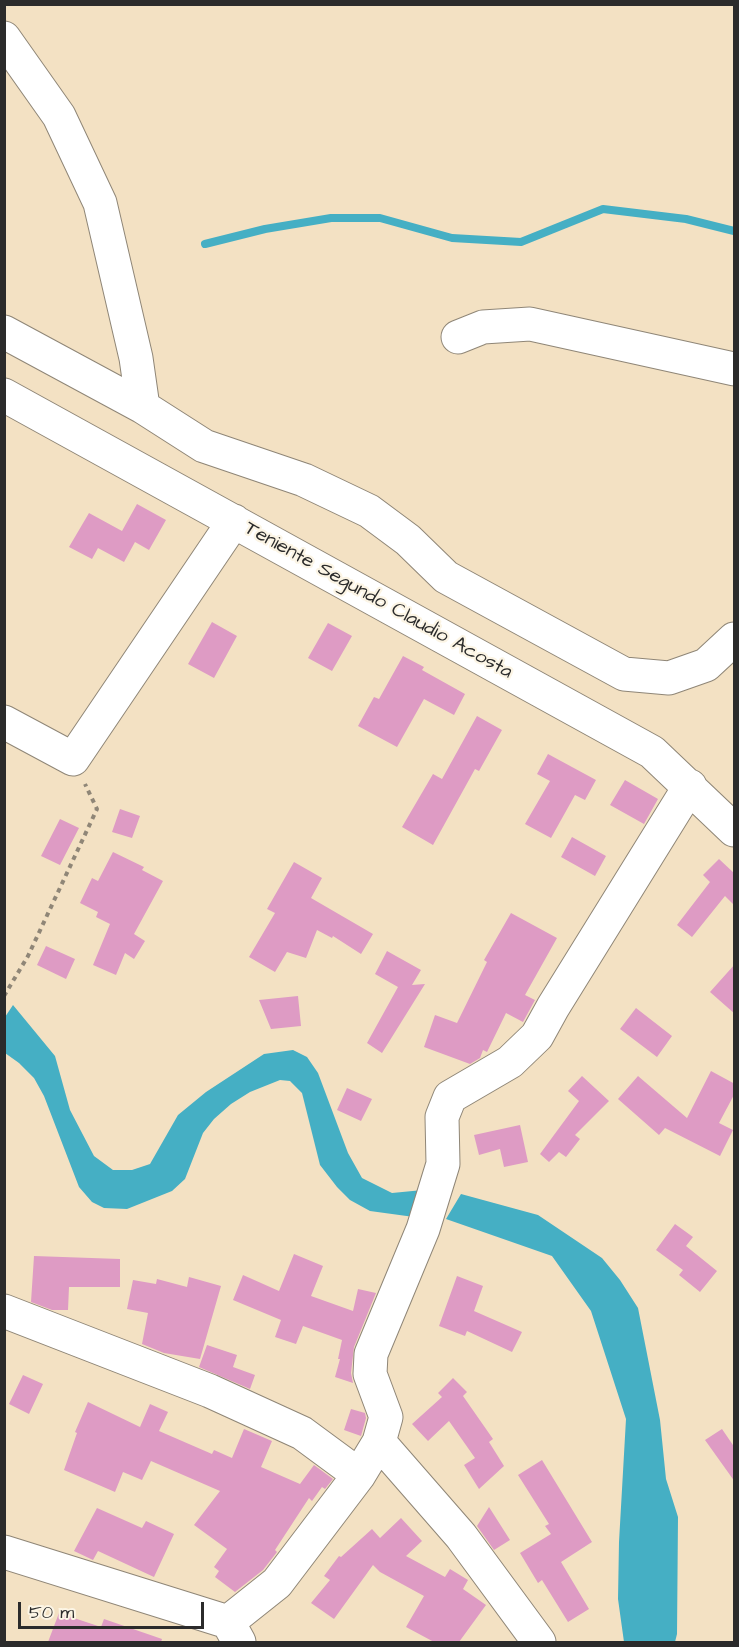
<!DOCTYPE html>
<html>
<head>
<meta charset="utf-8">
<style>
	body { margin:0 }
	#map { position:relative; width:739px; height:1647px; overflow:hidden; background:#f3e1c3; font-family:"Architects Daughter",sans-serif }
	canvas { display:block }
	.frame { position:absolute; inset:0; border:6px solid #2b2b2b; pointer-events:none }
	.scale { position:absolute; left:18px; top:1602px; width:186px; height:27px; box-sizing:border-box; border:3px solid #2b2b2b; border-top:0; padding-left:8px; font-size:18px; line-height:21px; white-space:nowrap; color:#2b2b2b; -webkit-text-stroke:4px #fcf5e5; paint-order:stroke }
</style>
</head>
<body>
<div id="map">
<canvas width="739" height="1647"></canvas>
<div class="frame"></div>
<div class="scale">50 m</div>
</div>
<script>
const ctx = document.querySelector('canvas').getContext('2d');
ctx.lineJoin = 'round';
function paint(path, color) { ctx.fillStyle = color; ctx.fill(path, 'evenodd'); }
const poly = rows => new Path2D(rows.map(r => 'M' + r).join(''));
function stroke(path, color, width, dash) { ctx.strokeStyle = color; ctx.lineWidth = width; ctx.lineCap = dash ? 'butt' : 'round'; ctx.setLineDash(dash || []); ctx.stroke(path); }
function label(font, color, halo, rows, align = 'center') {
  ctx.font = font + ' "Architects Daughter",sans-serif'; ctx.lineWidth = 4.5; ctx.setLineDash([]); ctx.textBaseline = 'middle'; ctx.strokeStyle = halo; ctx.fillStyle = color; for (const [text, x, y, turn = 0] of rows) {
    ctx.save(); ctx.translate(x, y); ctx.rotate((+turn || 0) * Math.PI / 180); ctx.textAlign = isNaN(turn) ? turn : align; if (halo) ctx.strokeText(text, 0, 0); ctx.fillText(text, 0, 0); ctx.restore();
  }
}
const water = poly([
	[13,1005,55,1056,70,1110,94,1156,113,1170,132,1170,150,1164,178,1115,206,1092,264,1054,293,1050,307,1057,318,1073,348,1153,362,1178,392,1193,423,1190,414,1217,370,1211,350,1200,337,1187,320,1165,302,1093,290,1081,280,1080,250,1092,231,1104,214,1119,203,1133,185,1179,172,1191,127,1209,104,1208,92,1202,79,1187,44,1096,34,1078,19,1063,5,1053,5,1017],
	[461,1194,538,1215,602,1258,620,1280,638,1308,660,1420,666,1479,678,1517,677,1634,675,1642,624,1642,618,1599,619,1542,626,1419,591,1311,552,1256,446,1219]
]);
const stream = poly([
	[205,244,265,229,331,218,380,218,452,238,521,242,603,209,686,219,734,231]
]);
const building = poly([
	[137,504,166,520,149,550,135,542,124,562,98,548,92,559,69,547,89,513,122,531],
	[212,622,237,636,214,678,188,664],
	[328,623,352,636,332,671,308,658],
	[403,656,424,667,422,670,465,694,454,715,424,699,397,747,358,726,374,697,379,699],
	[477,716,502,730,479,771,475,769,433,845,402,827,433,774,442,779],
	[548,754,596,780,585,800,575,795,551,838,525,824,550,781,537,774],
	[625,780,658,799,644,824,610,805],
	[120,809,140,816,132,838,112,832],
	[60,819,79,828,60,865,41,856],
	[572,837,606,856,595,876,561,857],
	[113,852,144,867,142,870,163,881,134,934,145,941,134,959,125,953,116,975,93,965,110,924,96,917,98,912,80,903,92,878,98,881],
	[719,859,735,874,735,906,725,896,692,937,677,925,710,882,703,875],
	[294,862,322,878,311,898,373,934,361,954,333,936,332,938,317,930,306,958,287,952,275,972,249,957,275,913,267,909],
	[511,913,557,938,525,995,535,1000,523,1022,506,1013,487,1052,483,1050,480,1058,470,1064,424,1047,435,1015,457,1023,487,962,484,960],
	[46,946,75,959,66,979,37,965],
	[387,951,421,970,412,985,425,984,382,1053,367,1043,398,987,375,974],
	[735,964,735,1014,710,992],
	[298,996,301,1026,271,1029,259,1000],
	[636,1008,672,1036,657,1057,620,1029],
	[711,1071,735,1084,735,1093,719,1123,733,1130,720,1156,665,1128,659,1135,618,1099,638,1076,687,1118],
	[582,1076,609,1101,575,1135,580,1139,566,1157,559,1152,549,1162,540,1154,579,1101,568,1091],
	[347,1088,372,1099,361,1121,337,1110],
	[520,1125,528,1162,504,1167,500,1149,479,1155,474,1135],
	[675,1224,693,1237,686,1246,717,1271,700,1292,679,1275,683,1270,656,1250],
	[294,1254,323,1266,311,1296,353,1311,358,1289,376,1293,354,1347,351,1373,353,1383,335,1377,340,1359,338,1359,342,1340,303,1326,296,1344,275,1337,281,1320,233,1300,243,1275,279,1291],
	[34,1256,120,1259,120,1287,69,1287,68,1310,52,1310,31,1302],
	[457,1276,483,1286,474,1311,522,1332,512,1352,467,1331,465,1336,439,1326],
	[189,1277,221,1286,200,1359,164,1353,142,1344,148,1313,127,1309,133,1280,156,1284,157,1279,187,1287],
	[207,1345,237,1355,233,1367,255,1375,250,1389,199,1367],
	[23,1375,43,1384,29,1414,9,1404],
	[453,1378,467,1392,463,1396,493,1439,489,1442,504,1466,479,1489,464,1465,475,1458,449,1421,428,1441,412,1424,442,1397,438,1393],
	[88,1402,140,1427,150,1404,168,1412,159,1431,212,1454,214,1450,232,1458,244,1429,272,1441,261,1467,300,1484,314,1465,333,1479,325,1489,322,1487,312,1501,309,1498,275,1550,277,1552,263,1570,235,1592,215,1577,219,1571,214,1567,227,1549,194,1525,220,1491,151,1461,142,1480,123,1472,115,1492,64,1470,77,1433,75,1432],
	[351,1409,365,1413,366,1418,361,1436,344,1430],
	[722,1429,735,1448,735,1482,705,1440],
	[542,1460,592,1542,561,1562,589,1609,568,1622,542,1580,538,1583,520,1553,551,1534,545,1526,549,1524,518,1475],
	[489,1507,510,1540,494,1550,477,1526],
	[97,1508,142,1528,146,1521,174,1534,154,1577,98,1551,93,1560,74,1551],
	[401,1518,422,1541,406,1556,445,1577,450,1569,468,1580,463,1589,486,1605,459,1642,434,1642,406,1627,424,1596,380,1572,373,1565,334,1619,311,1603,330,1580,324,1576,339,1556,341,1557,372,1529,380,1538],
	[59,1613,101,1627,104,1619,162,1639,161,1642,48,1642]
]);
const path = poly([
	[4,996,28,956,97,809,85,784]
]);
const minor = poly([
	[4,38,59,116,100,203,136,358,143,407],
	[4,332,143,407,204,446,304,480,369,511,408,540,446,577,624,674,669,678,706,665,734,639],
	[458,337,483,327,530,324,734,369],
	[4,395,652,752,734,830],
	[4,722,73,759,234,521],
	[4,1311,210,1391,302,1433,359,1475],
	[379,1442,461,1536,539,1642],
	[4,1552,228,1622,239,1642],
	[228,1622,277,1583,359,1475,379,1442,386,1417,370,1374,371,1354,423,1229,443,1164,442,1117,450,1097,510,1062,537,1036,553,1007,690,786]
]);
const streetNames = [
	["Teniente Segundo Claudio Acosta",378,601,29]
];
paint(water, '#45afc4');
stroke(stream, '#45afc4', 8);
paint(building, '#de9bc4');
stroke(minor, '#8f8677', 35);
stroke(path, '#8f8677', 4, [4.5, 4.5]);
stroke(minor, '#fff', 33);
label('20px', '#2b2b2b', '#fcf5e5', streetNames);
</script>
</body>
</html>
